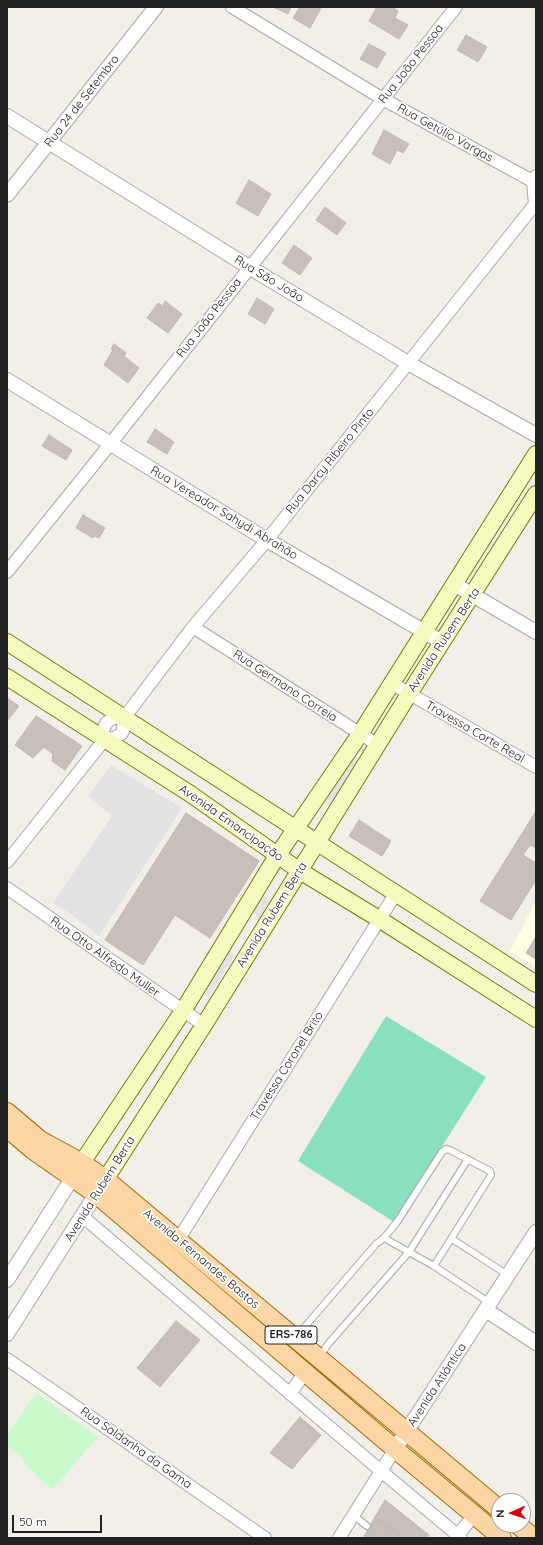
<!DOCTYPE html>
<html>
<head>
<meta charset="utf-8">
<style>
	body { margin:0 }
	#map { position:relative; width:543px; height:1545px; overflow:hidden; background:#f2efe9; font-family:Quicksand,sans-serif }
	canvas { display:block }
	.frame { position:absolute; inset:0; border:8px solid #222; pointer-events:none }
	.north { position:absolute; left:491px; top:1493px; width:40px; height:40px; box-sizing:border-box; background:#fff; border:1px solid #a7a7a7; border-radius:50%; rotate:267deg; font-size:11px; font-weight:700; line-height:16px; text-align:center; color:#222 }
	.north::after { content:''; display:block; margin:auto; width:14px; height:18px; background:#d40000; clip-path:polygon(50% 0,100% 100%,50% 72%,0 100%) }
	.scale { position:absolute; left:12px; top:1515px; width:90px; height:18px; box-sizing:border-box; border:2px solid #222; border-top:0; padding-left:5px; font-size:12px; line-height:14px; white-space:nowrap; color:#222; -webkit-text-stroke:3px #fff; paint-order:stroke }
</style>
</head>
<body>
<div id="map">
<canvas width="543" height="1545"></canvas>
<div class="frame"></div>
<div class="north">N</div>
<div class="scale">50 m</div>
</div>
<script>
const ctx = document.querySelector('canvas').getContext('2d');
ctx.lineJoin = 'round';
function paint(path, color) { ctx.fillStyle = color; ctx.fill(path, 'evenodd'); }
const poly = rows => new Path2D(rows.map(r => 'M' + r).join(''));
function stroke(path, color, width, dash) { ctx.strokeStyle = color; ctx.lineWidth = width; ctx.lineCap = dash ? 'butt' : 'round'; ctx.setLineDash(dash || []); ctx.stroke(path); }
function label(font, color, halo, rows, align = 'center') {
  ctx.font = font + ' Quicksand,sans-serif'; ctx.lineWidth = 3.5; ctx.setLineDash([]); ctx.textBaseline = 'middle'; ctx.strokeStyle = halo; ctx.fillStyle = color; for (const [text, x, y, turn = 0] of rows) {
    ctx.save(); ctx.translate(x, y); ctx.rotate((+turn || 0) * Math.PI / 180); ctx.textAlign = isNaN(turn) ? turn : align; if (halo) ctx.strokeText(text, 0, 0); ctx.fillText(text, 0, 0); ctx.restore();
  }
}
const education = poly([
	[536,901,536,967,510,951]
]);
const park = poly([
	[36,1393,98,1437,52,1490,23,1462,24,1459,7,1446,7,1436]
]);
const pitch = poly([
	[386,1016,486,1077,394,1222,298,1161]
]);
const parking = poly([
	[354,751,358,762,329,805,325,796],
	[111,765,182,808,99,936,72,915,53,903,112,816,88,796],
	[264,895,270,904,258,922,254,910],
	[229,947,234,957,209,996,204,985]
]);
const building = poly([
	[273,7,291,7,288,14,273,7],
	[300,7,319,7,321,8,310,28,293,18,300,7],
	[377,7,392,7,398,11,395,18,408,25,399,39,369,21,377,7],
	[466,35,487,47,478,62,457,50,466,35],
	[369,44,386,53,377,68,360,59,369,44],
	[384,130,409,144,403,153,397,150,390,164,372,154,384,130],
	[249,180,271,194,258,216,236,203,249,180],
	[325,207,346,223,337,235,316,220,325,207],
	[294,245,312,258,300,275,282,263,294,245],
	[257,298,274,309,265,324,248,314,257,298],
	[165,301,182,314,168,333,147,318,158,303,163,306,165,301],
	[114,344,126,353,124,356,139,368,128,383,104,365,113,350,111,349,114,344],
	[155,429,174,442,167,454,147,442,155,429],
	[49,435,72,450,66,460,42,446,49,435],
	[83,515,105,528,99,538,94,536,93,538,76,528,83,515],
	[7,698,19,706,7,721,7,698],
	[36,716,82,746,65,770,52,761,53,754,44,747,33,758,15,745,36,716],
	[536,811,536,848,530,845,523,855,536,863,536,880,511,920,480,901,536,811],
	[186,813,259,861,210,938,175,915,143,965,105,940,186,813],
	[359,820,391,841,382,856,349,836,359,820],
	[536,937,536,959,526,953,536,937],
	[176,1321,200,1340,160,1387,137,1368,176,1321],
	[300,1417,321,1435,292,1469,270,1453,300,1417],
	[385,1500,429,1535,427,1538,403,1538,375,1517,385,1500],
	[375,1517,403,1538,366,1538,364,1536,375,1517]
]);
const service = poly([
	[384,1238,434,1266,490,1303],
	[452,1239,508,1275],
	[296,1337,376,1244,384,1238,397,1222,442,1152,446,1149,450,1150,490,1171,491,1175,434,1266],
	[319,1357,329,1343,409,1252,468,1159],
	[353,1515,367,1526]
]);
const minor = poly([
	[232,7,383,99,536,183],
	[535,204,533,181,536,176],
	[7,572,111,443,456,7],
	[193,627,378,745],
	[393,684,536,767],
	[105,739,103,731,106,723,113,718,124,718],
	[7,862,105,739,114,738,121,734,123,731,124,718,193,627,267,540,536,203],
	[7,888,204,1025],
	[82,1216,381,1471,461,1538],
	[178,1240,396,893],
	[7,1359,265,1538],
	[290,1394,305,1372],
	[458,1535,474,1515],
	[339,1538,395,1449]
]);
const tertiary = poly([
	[7,116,249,267,408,363,536,435],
	[7,195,156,7],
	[7,380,267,540,442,642],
	[454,584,536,632],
	[7,1280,73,1177],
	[486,1310,536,1343],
	[7,1334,96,1194],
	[395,1449,536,1232]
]);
const secondary = poly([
	[7,642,536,984],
	[7,677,189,793,300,871,379,919,536,1019],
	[75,1173,183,1011,277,856,360,734,536,454],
	[98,1191,204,1025,409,694,536,494]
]);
const primary = poly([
	[7,1112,40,1140,82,1163,105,1179,499,1509],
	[7,1128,33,1150,96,1194,395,1449,502,1538],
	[518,1525,534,1538]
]);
const shields = [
	[291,1335,52]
];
const shieldNames = [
	["ERS-786",291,1335]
];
const streetNames = [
	["Rua João Pessoa",411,64,-52],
	["Rua 24 de Setembro",82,101,-52],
	["Rua Getúlio Vargas",445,133,29],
	["Rua São João",269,279,31],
	["Rua João Pessoa",209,318,-52],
	["Rua Darcy Ribeiro Pinto",330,461,-51],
	["Rua Vereador Sahydi Abrahão",224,513,31],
	["Avenida Rubem Berta",444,640,-57],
	["Rua Germano Correia",285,686,33],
	["Travessa Corte Real",475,732,30],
	["Avenida Emancipação",231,823,35],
	["Avenida Rubem Berta",272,915,-58],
	["Rua Otto Alfredo Muller",105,957,35],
	["Travessa Coronel Brito",287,1066,-58],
	["Avenida Rubem Berta",100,1189,-58],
	["Avenida Fernandes Bastos",201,1259,40],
	["Avenida Atlântica",437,1385,-57],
	["Rua Saldanha da Gama",136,1448,35]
];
paint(education, '#ffffe5');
paint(park, '#c8facc');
paint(pitch, '#88e0be');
paint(parking, '#e2e2e2');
paint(building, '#c7bfb8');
stroke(building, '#c4b6ab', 1);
stroke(service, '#a9a9a9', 8);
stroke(minor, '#a9a9a9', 14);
stroke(tertiary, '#a9a9a9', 16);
stroke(secondary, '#707d05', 18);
stroke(primary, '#a06b00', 20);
stroke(service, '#fff', 6);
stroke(minor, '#fff', 12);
stroke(tertiary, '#fff', 14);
stroke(secondary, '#f7fabf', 16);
stroke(primary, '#fcd6a4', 18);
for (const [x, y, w] of shields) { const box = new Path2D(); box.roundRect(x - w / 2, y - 9, w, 18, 3); ctx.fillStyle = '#fff'; ctx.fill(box); stroke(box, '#222', 1); }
label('bold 11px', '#222', null, shieldNames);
label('12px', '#222', '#fff', streetNames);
</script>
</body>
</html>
